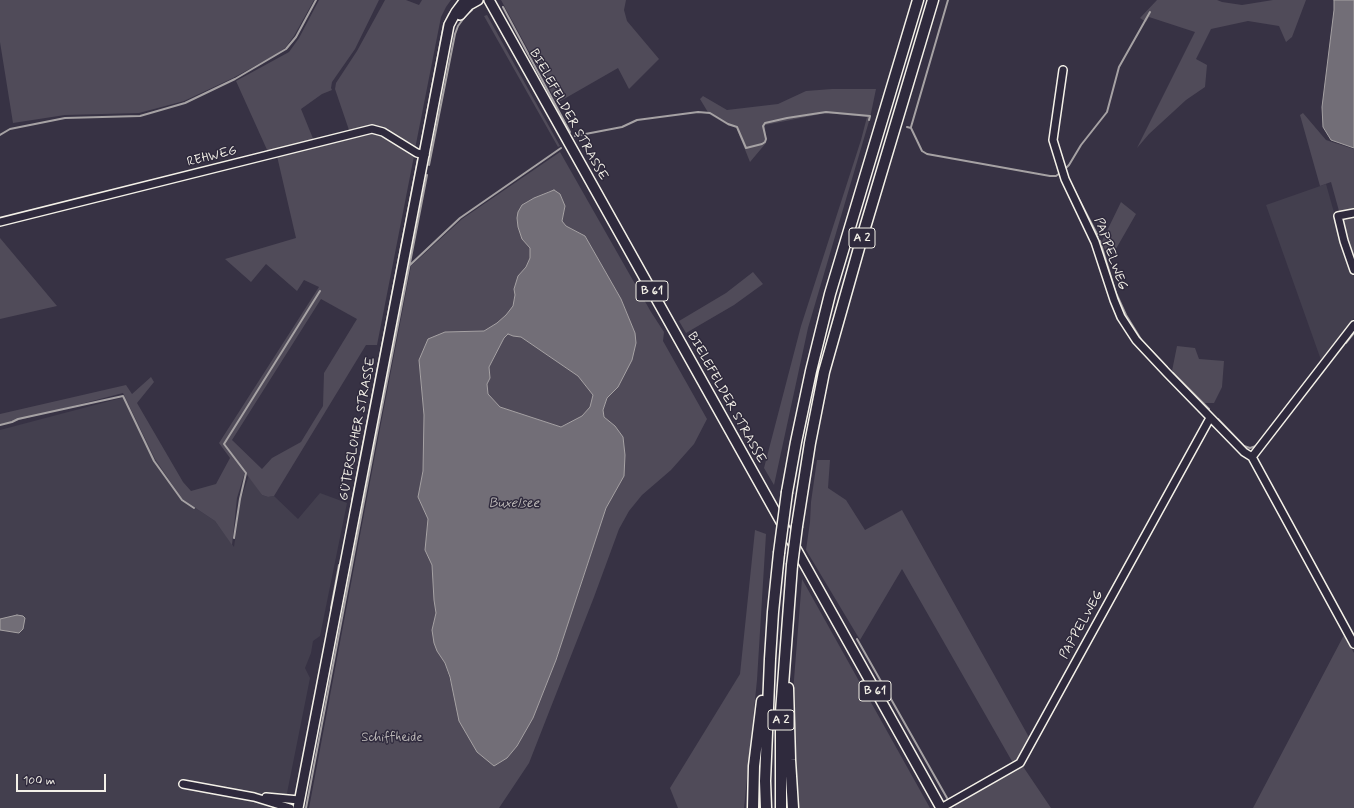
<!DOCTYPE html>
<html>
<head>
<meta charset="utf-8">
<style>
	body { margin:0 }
	#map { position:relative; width:1354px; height:808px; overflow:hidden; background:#373244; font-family:Mynerve,sans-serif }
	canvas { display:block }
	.scale { position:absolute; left:16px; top:774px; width:90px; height:18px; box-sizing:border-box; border:2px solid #f4f1e8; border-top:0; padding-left:5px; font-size:12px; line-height:14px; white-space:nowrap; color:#f4f1e8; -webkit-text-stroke:3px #2f2a3d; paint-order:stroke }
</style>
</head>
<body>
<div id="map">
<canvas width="1354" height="808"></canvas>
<div class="scale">100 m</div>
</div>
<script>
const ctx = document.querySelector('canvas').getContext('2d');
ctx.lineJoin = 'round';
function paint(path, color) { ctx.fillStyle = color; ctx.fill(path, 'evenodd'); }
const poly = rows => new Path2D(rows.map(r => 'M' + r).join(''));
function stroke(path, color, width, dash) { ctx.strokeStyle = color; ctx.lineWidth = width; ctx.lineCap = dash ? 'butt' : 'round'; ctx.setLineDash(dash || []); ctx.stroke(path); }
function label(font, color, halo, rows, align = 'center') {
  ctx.font = font + ' Mynerve,sans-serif'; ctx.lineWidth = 3; ctx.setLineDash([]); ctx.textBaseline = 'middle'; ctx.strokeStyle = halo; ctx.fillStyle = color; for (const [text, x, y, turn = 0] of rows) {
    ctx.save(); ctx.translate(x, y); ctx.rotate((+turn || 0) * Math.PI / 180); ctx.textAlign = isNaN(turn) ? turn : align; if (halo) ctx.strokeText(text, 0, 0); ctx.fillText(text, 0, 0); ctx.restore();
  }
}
const built = poly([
	[1326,184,1342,241,1354,277,1354,318,1321,360,1266,205],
	[125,397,155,459,182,499,215,521,234,547,241,499,249,475,262,495,268,497,274,496,298,519,320,493,347,503,320,636,313,641,311,653,305,668,310,678,284,808,0,808,0,430]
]);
const green = poly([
	[0,0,314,0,294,36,285,48,275,55,233,78,184,101,139,113,65,115,13,123,0,42],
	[319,0,379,0,355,49,332,82,331,88,332,90,322,94,301,109,314,141,268,152,236,81,289,52,299,38],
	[385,0,406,0,419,5,422,0,451,0,446,7,441,17,415,149,385,130,350,133,335,89,336,83,357,51],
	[501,0,626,0,624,10,627,21,659,59,629,89,618,68,557,103],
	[1157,0,1217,0,1222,2,1242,5,1273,0,1306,0,1292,37,1286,42,1279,26,1248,21,1211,29,1196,59,1207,65,1205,87,1186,100,1149,134,1137,148,1195,32,1149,17,1146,22,1140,18],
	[487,15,560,146,558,147,484,16],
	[832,89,876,89,870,118,808,328,774,485,764,468,801,326,861,140,867,117,826,113,765,125,766,143,750,162,736,127,729,126,709,114,700,99,703,96,727,110,778,104,806,91],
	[1303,113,1326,140,1354,149,1354,257,1347,240,1331,182,1320,186,1300,115],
	[373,134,382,134,414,156,377,345,366,345,274,496,268,497,262,495,245,472,237,498,232,545,215,521,182,499,155,459,123,393,0,425,0,414,126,385,132,394,151,377,154,382,137,403,183,482,191,491,216,484,230,458,219,443,319,287,304,280,297,291,266,264,251,282,225,259,296,238,277,156],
	[321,299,357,319,324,373,323,406,301,442,272,458,262,469,232,440],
	[560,152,651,312,664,332,663,341,707,419,694,444,671,470,642,495,629,511,619,529,594,597,529,763,499,808,309,808,378,439,411,266,462,219],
	[550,191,565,206,562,221,566,226,585,236,621,299,635,333,618,387,607,398,603,410,604,417,615,426,624,476,606,508,556,660,533,718,517,746,507,758,455,697,445,663,437,651,432,630,436,613,434,600,432,565,425,550,428,519,418,497,423,471,424,415,419,360,445,332,484,331,497,323,506,315,513,306,515,295,514,289,518,276,526,267,530,258,530,248,522,239,522,205,534,198],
	[1121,202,1136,214,1109,261,1102,241],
	[0,238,57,306,0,319],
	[753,272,763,284,734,305,686,333,679,321,726,293],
	[508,334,514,336,521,337,578,376,593,395,590,407,582,416,561,427,500,407,488,394,487,384,490,378,489,367,504,338],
	[1177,346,1195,348,1199,359,1224,361,1222,387,1214,403,1204,403,1172,371],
	[817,460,830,460,828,488,846,500,865,530,902,510,1030,739,1019,759,1013,763,902,569,860,640,806,550,810,522,811,502],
	[755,530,766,534,757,680,744,808,678,808,670,788,740,674],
	[802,579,930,808,799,808,797,797,795,760,793,692],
	[1344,635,1354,653,1354,808,1253,808],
	[1022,765,1051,808,955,808,954,805]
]);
const water = poly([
	[1334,0,1354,0,1354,148,1331,140,1323,127,1322,107,1334,10,1334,0],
	[554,190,560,194,565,206,562,221,566,226,585,236,621,299,635,333,636,343,632,360,618,387,607,398,603,410,604,417,615,426,623,437,625,455,624,476,606,508,556,660,533,718,517,746,507,758,494,766,477,752,459,721,450,677,445,663,437,651,434,643,432,630,436,613,434,600,432,565,425,550,428,519,418,497,423,471,424,415,419,360,428,339,445,332,484,331,497,323,506,315,513,306,515,295,514,289,518,276,526,267,530,258,530,248,522,239,518,227,517,218,518,212,522,205,534,198,554,190],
	[508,334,513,336,521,337,578,376,593,395,590,407,582,416,561,427,500,407,488,394,487,384,490,378,489,367,504,338,508,334],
	[17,615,23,616,25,618,23,629,19,633,0,630,0,619,17,615]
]);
const stream = poly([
	[503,7,570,132],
	[907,127,911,128,922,151,927,154,1050,176,1056,176,1060,173],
	[911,127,948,0],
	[0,135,10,129,65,118,140,116,185,103,235,79,286,49,296,37,316,0],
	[575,136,622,127,637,120,698,112,710,113,728,124,737,127,746,148,762,144,765,142,766,139,763,126,765,123,787,118,826,112,870,116,869,120],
	[420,150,444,24,449,14,459,0],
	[429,165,455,34,458,26,466,15,472,10],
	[1064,170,1069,165,1081,145,1107,112,1119,67,1150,12],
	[1068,178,1098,236],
	[1100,241,1116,293,1126,315,1142,341,1167,367],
	[410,265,460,218,561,148],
	[1346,343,1354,333],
	[1173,373,1209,409],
	[1218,419,1244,446,1250,448,1256,446,1275,422],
	[0,425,12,422,18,419,123,396,154,461,182,500,194,508],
	[352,501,418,159],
	[234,538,240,499,246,473,224,444,320,291],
	[331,608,339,565],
	[857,639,947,798],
	[306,808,376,438,427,175]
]);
const minor = poly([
	[1063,70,1053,140,1065,179,1095,242,1114,300,1121,317,1136,340,1167,373,1244,452,1252,457,1354,644],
	[1354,213,1338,216,1344,241,1354,270],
	[0,222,372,129,383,132,417,153,425,155],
	[1252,457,1354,325],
	[183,784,254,797,290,808],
	[266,797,299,800],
	[941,808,1020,763,1210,418]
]);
const major = poly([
	[489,0,941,808],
	[460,15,469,5,478,0],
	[298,808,449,25,456,12,465,0]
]);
const highway = poly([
	[787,492,796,442,811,371,830,294,918,0],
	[797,526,810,443,824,372,861,241,933,0],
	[788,688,790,760,793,808],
	[753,808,754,766,762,701],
	[766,808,765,781,770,659,773,612,779,553],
	[781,808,781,712,792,565]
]);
const highwayBridge = poly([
	[779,553,787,492],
	[792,565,797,526]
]);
const shields = [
	[862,238,26],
	[652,291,32],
	[875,691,32],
	[781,720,26]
];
const shieldNames = [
	["A 2",862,238],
	["B 61",652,291],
	["B 61",875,691],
	["A 2",781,720]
];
const streetNames = [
	["BIELEFELDER STRASSE",568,115,61],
	["REHWEG",212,157,-14],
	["PAPPELWEG",1110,254,70],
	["BIELEFELDER STRASSE",726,398,61],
	["GÜTERSLOHER STRASSE",358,429,-79],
	["PAPPELWEG",1082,625,-61]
];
const parkNames = [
	["Schiffheide",392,738]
];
const waterNames = [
	["Buxelsee",514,504]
];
paint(built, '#433f4e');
paint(green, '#504b59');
paint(water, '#726e77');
stroke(water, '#a6a2a4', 1);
stroke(stream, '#a6a2a4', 2);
stroke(minor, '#f4f1e8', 10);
stroke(major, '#f4f1e8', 12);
stroke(highway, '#f4f1e8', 13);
stroke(minor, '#2f2a3d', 7);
stroke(major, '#2f2a3d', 9);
stroke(highway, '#2f2a3d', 10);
stroke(highwayBridge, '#f4f1e8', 13, []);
stroke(highwayBridge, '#2f2a3d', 10);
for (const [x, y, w] of shields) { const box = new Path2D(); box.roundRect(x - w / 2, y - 10, w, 20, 3); ctx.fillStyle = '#2f2a3d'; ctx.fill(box); stroke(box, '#f4f1e8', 1); }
label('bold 12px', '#f4f1e8', null, shieldNames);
label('13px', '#f4f1e8', '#2f2a3d', streetNames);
label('13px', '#bbb7b6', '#2f2a3d', parkNames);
label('italic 14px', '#bab6b5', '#2f2a3d', waterNames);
</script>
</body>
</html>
